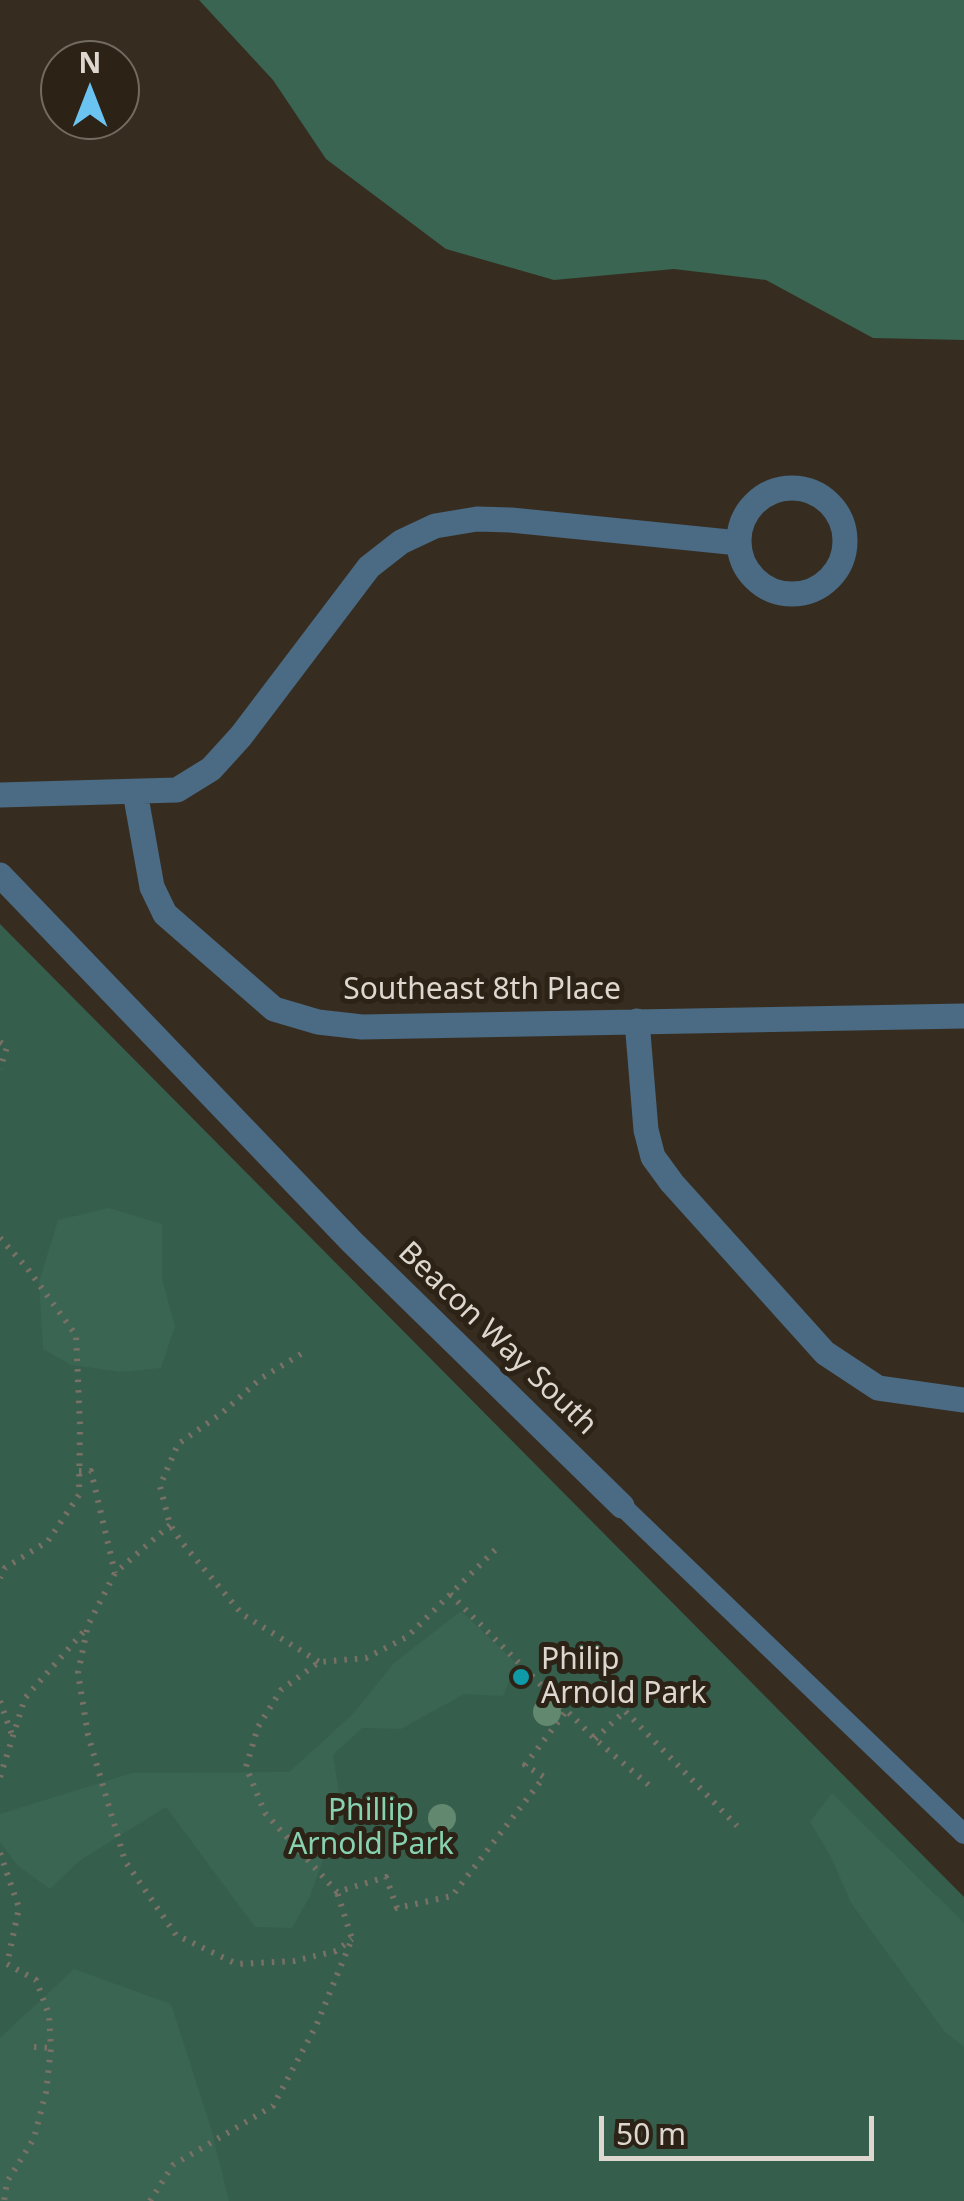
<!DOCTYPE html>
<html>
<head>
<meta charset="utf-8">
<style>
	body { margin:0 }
	#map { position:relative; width:964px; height:2201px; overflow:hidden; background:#362d20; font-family:"Noto Sans",sans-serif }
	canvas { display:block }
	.north { position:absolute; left:40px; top:40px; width:100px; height:100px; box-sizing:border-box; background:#2c2316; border:2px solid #736b60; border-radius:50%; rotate:0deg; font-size:28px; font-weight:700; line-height:40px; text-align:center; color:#ddd7cf }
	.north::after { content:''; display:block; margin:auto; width:35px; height:45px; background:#6ac3f1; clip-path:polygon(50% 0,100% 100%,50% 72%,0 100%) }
	.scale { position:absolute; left:599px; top:2116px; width:275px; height:45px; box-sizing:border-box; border:5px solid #ddd7cf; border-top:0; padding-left:12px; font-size:30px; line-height:35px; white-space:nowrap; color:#ddd7cf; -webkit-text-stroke:8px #2c2316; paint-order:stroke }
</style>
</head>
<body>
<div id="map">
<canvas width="964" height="2201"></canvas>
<div class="north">N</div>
<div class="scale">50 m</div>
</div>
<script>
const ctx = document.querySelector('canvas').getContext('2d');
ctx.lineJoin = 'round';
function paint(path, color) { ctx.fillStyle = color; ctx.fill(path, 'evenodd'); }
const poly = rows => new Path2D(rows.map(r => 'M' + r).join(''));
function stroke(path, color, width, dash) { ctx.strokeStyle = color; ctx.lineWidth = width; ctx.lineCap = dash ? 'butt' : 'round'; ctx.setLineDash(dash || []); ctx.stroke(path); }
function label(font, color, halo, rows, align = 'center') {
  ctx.font = font + ' "Noto Sans",sans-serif'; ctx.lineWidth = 10; ctx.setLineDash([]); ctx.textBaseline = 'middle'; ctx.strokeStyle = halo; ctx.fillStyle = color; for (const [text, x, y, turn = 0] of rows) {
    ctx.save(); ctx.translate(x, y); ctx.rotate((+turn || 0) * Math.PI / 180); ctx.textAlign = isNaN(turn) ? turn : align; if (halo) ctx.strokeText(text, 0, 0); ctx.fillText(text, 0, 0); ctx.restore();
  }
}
const green = poly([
	[0,924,964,1897,964,2201,0,2201]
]);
const forest = poly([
	[199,0,964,0,964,340,873,338,766,280,674,269,554,280,446,249,326,159,273,80],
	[109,1208,162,1224,162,1279,175,1326,161,1368,121,1372,71,1365,43,1349,39,1282,58,1220],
	[461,1611,516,1663,503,1696,464,1694,401,1729,362,1728,333,1755,341,1804,331,1838,310,1896,292,1928,255,1927,166,1807,79,1861,50,1889,18,1866,0,1842,0,1814,132,1773,289,1772,353,1714,394,1663],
	[832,1793,964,1923,964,2047,944,2031,851,1903,831,1857,810,1822],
	[74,1969,171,2004,211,2128,229,2201,0,2201,0,2038]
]);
const path = poly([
	[0,1042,7,1047,0,1069],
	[0,1238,27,1268,76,1335,80,1426,79,1495,48,1541,5,1568,0,1578],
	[301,1354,260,1379,222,1413,178,1444,160,1486,170,1525,183,1544,242,1614,319,1662],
	[79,1471,91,1471,115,1573],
	[170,1525,115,1573,88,1625,78,1673,88,1735,125,1861,176,1935,237,1964,294,1961,336,1951,352,1939],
	[495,1550,407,1637,366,1658,319,1662,281,1690,258,1727,246,1767,265,1813,337,1892,386,1877,397,1908,452,1896,544,1777,525,1765,567,1710],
	[450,1594,595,1739,651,1787],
	[0,1701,13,1738],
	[595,1739,625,1711,737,1826],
	[0,1777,25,1698,85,1630],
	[0,1853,19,1908,7,1964,36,1980,49,2015,51,2048,46,2092,34,2138,7,2182,4,2201],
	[34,2047,51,2048],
	[150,2201,173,2165,273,2106,316,2026,352,1939,337,1892]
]);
const lane = poly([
	[622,1506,964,1834]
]);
const street = poly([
	'739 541a53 53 0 1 1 106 0a53 53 0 1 1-106 0Z',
	[135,792,152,887,165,914,274,1009,318,1022,362,1027,964,1016],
	[0,795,177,790,211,769,241,736,369,567,401,542,435,526,477,519,511,520,739,543],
	[0,875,352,1242,622,1506],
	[637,1021,646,1130,653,1157,672,1183,825,1353,878,1388,964,1400]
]);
const trees = [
	[547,1712],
	[442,1818]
];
const markers = [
	[521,1677,10,"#0f9aa8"]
];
const streetNames = [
	["Southeast 8th Place",482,990],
	["Beacon Way South",497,1339,44]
];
const poiNames = [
	["Philip",541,1660],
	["Arnold Park",541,1694]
];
const parkNames = [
	["Phillip",371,1811],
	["Arnold Park",371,1845]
];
paint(green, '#365e4d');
paint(forest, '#396552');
stroke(path, '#797166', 6, [2.5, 8]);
stroke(lane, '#4b6a83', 20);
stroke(street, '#4b6a83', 25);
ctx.fillStyle = '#638870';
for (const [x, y] of trees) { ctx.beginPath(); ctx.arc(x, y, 14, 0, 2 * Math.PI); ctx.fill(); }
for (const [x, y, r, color] of markers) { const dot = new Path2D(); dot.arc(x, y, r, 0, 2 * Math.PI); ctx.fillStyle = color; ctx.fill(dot); stroke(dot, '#2c2316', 4); }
label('30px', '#ddd7cf', '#2c2316', streetNames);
label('30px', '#ddd7cf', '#2c2316', poiNames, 'left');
label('30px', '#88d2b1', '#2c2316', parkNames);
</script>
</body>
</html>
